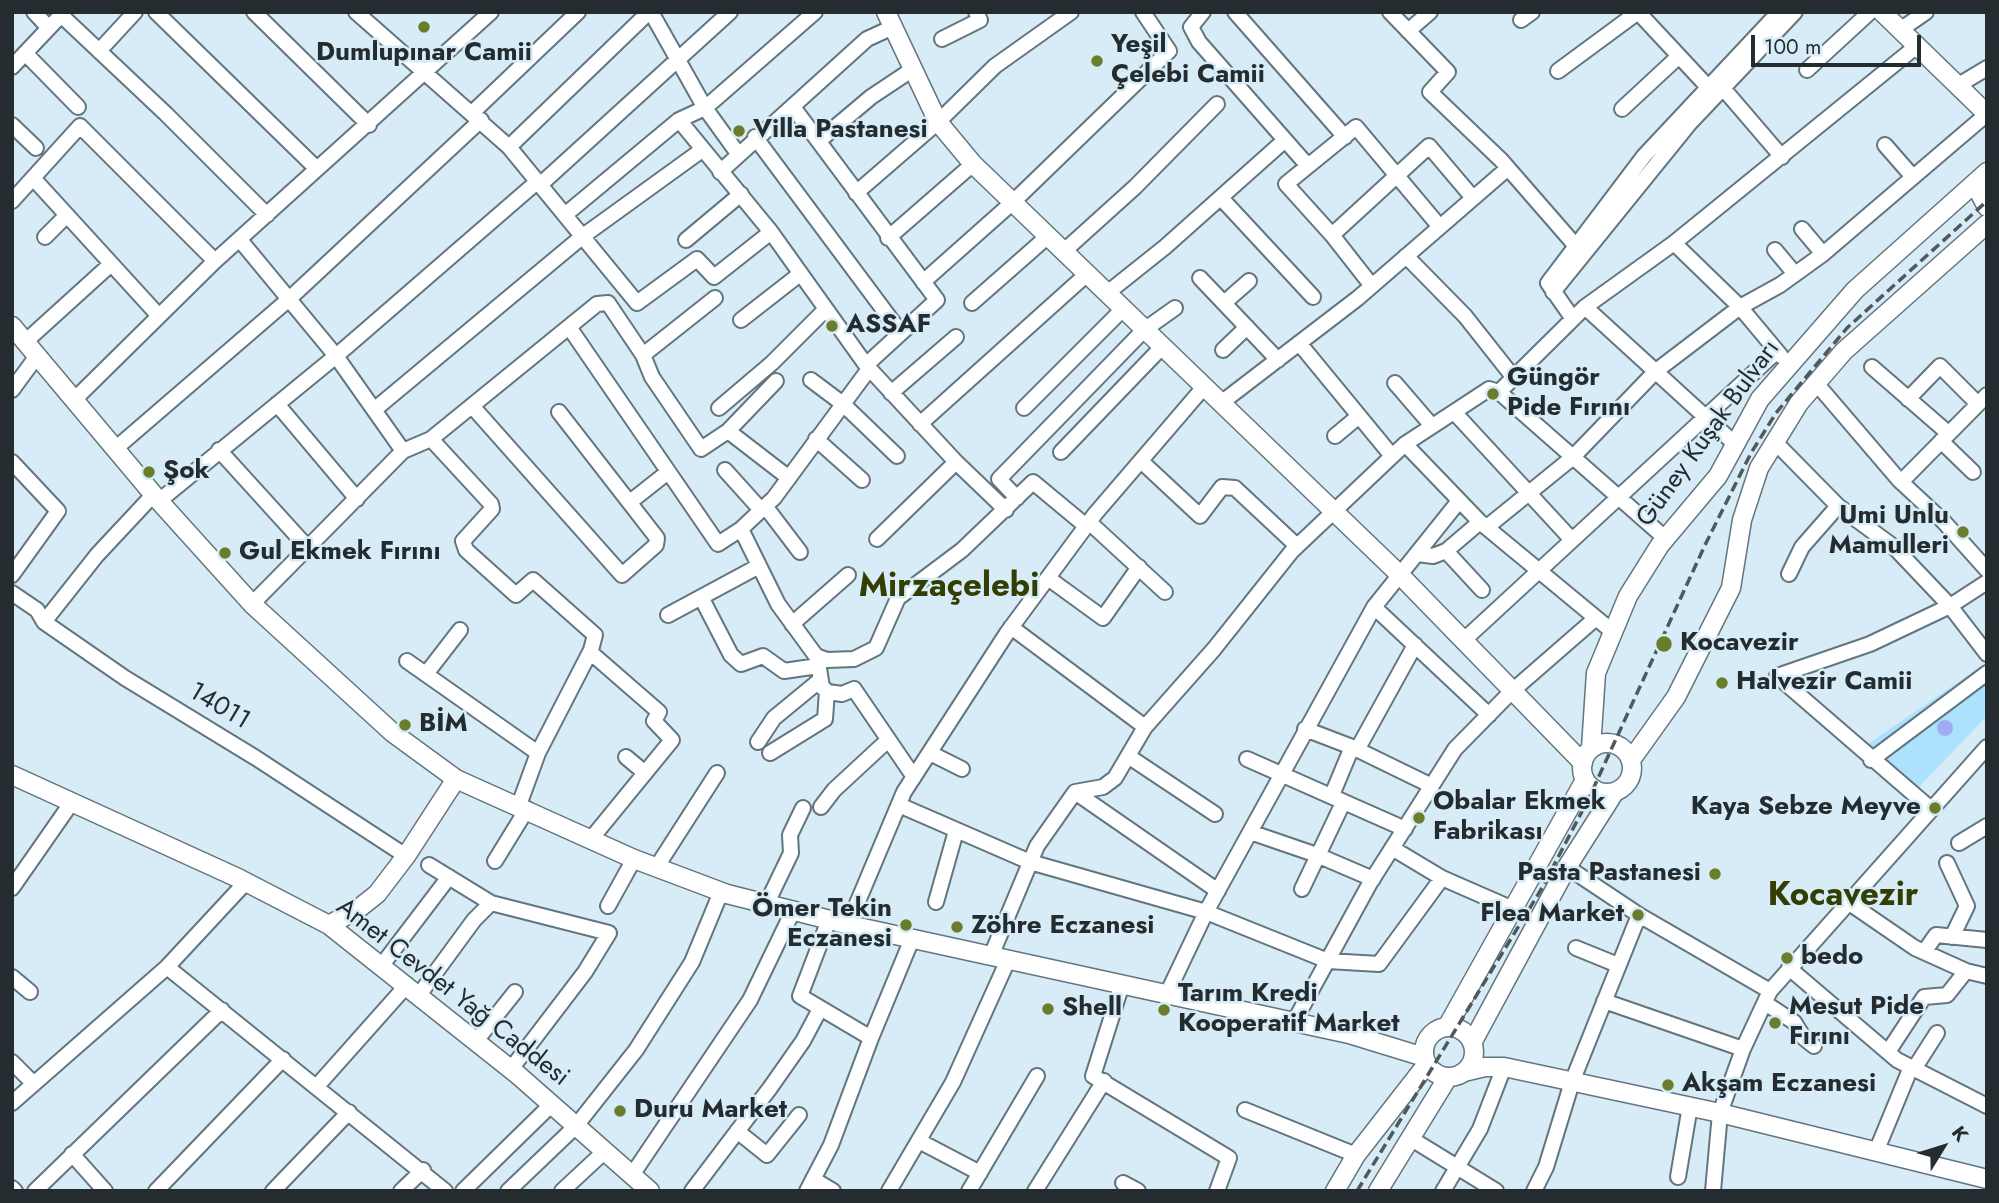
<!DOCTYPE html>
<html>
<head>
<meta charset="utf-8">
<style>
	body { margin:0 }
	#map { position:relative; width:1999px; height:1203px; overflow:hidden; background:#d7ecf7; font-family:Jost,sans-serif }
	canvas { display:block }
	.frame { position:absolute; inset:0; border:14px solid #242c30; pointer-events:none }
	.north { position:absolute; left:1908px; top:1112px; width:70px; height:70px; -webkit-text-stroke:5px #d7ecf7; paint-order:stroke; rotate:52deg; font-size:19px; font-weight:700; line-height:28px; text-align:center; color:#242c30 }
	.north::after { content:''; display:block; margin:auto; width:24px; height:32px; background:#242c30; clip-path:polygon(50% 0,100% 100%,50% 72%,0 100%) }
	.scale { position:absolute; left:1751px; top:35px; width:170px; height:32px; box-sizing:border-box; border:4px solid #242c30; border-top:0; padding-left:9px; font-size:21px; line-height:24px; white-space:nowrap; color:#242c30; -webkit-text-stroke:5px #d7ecf7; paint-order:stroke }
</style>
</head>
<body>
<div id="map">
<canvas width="1999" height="1203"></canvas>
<div class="frame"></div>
<div class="north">K</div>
<div class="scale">100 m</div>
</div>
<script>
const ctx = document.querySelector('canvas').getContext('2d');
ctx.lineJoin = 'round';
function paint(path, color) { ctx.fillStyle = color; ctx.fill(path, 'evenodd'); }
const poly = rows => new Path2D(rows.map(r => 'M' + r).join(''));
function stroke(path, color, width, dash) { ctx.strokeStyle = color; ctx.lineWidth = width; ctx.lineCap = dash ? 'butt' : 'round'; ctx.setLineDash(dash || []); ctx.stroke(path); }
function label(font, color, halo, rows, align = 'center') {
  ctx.font = font + ' Jost,sans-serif'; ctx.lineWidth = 5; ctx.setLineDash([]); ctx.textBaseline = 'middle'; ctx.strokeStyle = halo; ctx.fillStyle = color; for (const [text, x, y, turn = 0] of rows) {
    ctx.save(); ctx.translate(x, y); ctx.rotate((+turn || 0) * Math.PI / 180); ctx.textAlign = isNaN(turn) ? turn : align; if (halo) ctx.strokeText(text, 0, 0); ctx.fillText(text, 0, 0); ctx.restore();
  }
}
const green = poly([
	[1986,663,1987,716,1916,790,1868,744]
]);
const water = poly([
	'1937 728a8 8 0 1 1 16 0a8 8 0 1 1-16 0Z'
]);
const minor = poly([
	[34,12,49,28],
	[156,12,316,168],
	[254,12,369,125],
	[356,12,509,147,637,303,697,259,714,277,771,232],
	[651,12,705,108,739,155],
	[1203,12,1191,27,1199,42,1308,166],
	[1235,12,1345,137],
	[1390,12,1448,72,1430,92,1501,160,1575,245],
	[1638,12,1707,86],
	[61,15,166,114,267,215],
	[1521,20,1532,12],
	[1900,30,1926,12],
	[1408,31,1430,12],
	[942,39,980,20,976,12],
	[99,51,135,12],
	[25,53,78,107],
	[12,67,64,12],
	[1807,70,1870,12],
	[1558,71,1638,12],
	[1957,86,1987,68],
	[1722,87,1782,157],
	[793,107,937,300,866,365],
	[1622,109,1678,57],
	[472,113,578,12],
	[679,120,771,232,866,365,956,462,877,539],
	[12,125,36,148],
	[755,137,901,333],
	[820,140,871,97,913,69],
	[1885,145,1913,177],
	[509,147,649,12],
	[720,172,867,39,891,28],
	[33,178,159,316],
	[541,184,730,12],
	[856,193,938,122,995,66,1071,12],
	[1221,198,1313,297],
	[12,201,80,126,215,261],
	[566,214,679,120,705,108,815,12],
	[1802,229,1823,254],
	[1332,235,1286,184,1356,127,1440,227],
	[45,237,67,215],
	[888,238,973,164],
	[240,240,336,356,403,451],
	[686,240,741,194],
	[1674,243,1740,307,1781,356],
	[1775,250,1795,274],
	[1063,252,1135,187,1217,104],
	[1406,256,1465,316,1514,378],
	[1200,278,1278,360],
	[923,282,1013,202,1169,51,1143,12],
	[1372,286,1332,235,1429,146,1473,198],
	[1553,292,1689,124,1795,12],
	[1106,294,1165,247,1285,140],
	[972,303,1047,237],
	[1224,303,1249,281],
	[1585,307,1735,444],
	[1573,319,1548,283,1644,156,1779,12],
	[741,320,800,274],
	[569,327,718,544,741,529,774,498,869,369],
	[25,342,111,264],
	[1299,343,1392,456],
	[1223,350,1247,327],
	[643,355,715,298],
	[1872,367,1948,433],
	[811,380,843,404,897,456],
	[1395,383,1432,426],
	[1816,383,1899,480,1944,522,1987,570],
	[12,390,37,356],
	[1499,392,1665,538],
	[891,393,956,337],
	[1908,399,1940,366,1977,403],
	[74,400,215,261,491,12],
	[1221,403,1358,298,1508,168],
	[277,404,357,499],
	[472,406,622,575,656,545,657,538,559,412],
	[719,408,772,363,825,310],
	[1024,408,1123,309],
	[374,410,583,236,702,150],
	[1454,412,1572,540],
	[920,424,1087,274],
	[728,431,789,478],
	[1335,436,1359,416],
	[431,439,491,504,492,509,463,541,466,550,516,595,533,580,595,635,591,650,538,753,519,805],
	[816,439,862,480],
	[1941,441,1973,472],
	[1775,442,1838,506,1894,547,1950,606,1987,654],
	[1405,444,1480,522,1613,632],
	[115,449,288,300,481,120],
	[219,450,308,548],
	[1061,452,1162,347],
	[1141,461,1200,516,1222,487,1235,488,1297,546],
	[12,462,58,511,12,575],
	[956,462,1006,510],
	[725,470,761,510],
	[1901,482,1987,395],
	[1017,498,999,479,1144,330,1175,308],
	[159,501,336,356,538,181],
	[630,502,668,472],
	[765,506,800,552],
	[1089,522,1165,592],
	[1487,527,1572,458,1656,371,1740,307,1780,285,1823,254,1987,114],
	[741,529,778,604,816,656,827,660,854,659,876,648,898,598,962,550,1033,482,1086,526],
	[1446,551,1482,590],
	[1418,554,1433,556,1446,551,1480,522],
	[1789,574,1802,547,1838,506],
	[1048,578,1103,618,1139,567],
	[12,593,37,610,44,622,125,678,256,758,406,856],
	[701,597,731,655,741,664,763,656,784,671,818,666],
	[252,604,403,451,431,439,597,304,608,303,643,355,652,377,701,449,728,431,776,381],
	[1374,607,1489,715],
	[668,615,759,566],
	[44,622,97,555,154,494],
	[792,624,848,575],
	[1011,627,1145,727],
	[1464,640,1776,352],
	[590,652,659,712,654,721,672,740,591,839],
	[817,656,822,687,828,692,842,694,854,689,914,777],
	[407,661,538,753],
	[426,674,460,630],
	[1305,729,1352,747],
	[758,742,774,718,819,681],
	[1357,750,1415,645],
	[770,753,825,719,827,691],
	[930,753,962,769],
	[1128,756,1215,814],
	[626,757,645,773],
	[1247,759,1405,829],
	[1871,760,1987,673],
	[1075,792,1218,891],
	[1332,795,1352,747,1432,786],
	[899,805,1030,862,1206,912,1328,961,1379,964,1442,878],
	[821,807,834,790,888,740],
	[1931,809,1777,676,1870,644,1950,606,1987,582],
	[1250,832,1317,855,1373,879],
	[1959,843,1987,826],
	[1392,848,1442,878,1513,909],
	[495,861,527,809],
	[1947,863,1967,906,1952,937],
	[429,865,491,903],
	[1567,867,1639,915,1770,991],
	[656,868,717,773],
	[12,888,72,802],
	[1302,889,1341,807],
	[936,902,956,831],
	[1848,902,1915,948,1966,971,1987,976],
	[766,905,791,853,790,835,803,808],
	[608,906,634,859],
	[829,920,800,996,871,1038],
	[848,925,904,792,1007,633,1095,514,1204,387],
	[1576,948,1618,965],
	[1924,952,1936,935,1987,940],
	[991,956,1037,846,1075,792,1103,787,1115,778,1145,727,1214,649,1292,551,1405,444,1489,389,1499,392,1585,307,1674,243,1918,45],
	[382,965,449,877],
	[167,967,445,1191],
	[1789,968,1897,1060,1987,1106],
	[12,977,30,992],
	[1122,984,1093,1076,1229,1158,1217,1191],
	[1167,994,1206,912,1374,607,1459,501],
	[419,995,474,920,491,903,609,933,585,972,511,1069],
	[1604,1001,1743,1049],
	[1765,1003,1794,1022,1804,1038,1814,1046],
	[1294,1022,1370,883,1455,749,1511,692,1596,618],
	[476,1041,515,992],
	[1888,1052,1924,997,1947,995,1966,971],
	[12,1062,34,1084],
	[1914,1069,1937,1033],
	[318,1085,407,985],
	[12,1103,167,967,246,882],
	[1245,1110,1356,1155],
	[737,1131,767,1155,799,1115],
	[1410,1138,1496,1191],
	[919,1141,980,1173],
	[1876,1152,1911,1067],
	[72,1154,105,1191],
	[632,1175,750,1000,793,911],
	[1678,1177,1690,1106],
	[813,1179,833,1191],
	[1123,1183,1138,1191],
	[12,1188,15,1191],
	[35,1191,222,1010],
	[156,1191,283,1059],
	[273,1191,349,1112],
	[401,1191,423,1170],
	[463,1191,552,1104],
	[508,1191,576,1126,636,1050,692,962,721,892],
	[562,1191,605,1151],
	[692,1191,770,1088,803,1041,820,1009],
	[807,1191,831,1145,871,1038,912,939],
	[889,1191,953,1082,1008,960],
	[969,1191,1037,1076],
	[1035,1191,1104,1081],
	[1443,1191,1480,1129,1504,1067],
	[1534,1191,1546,1167,1572,1082,1639,915],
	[1713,1191,1720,1113,1743,1049,1770,991,1987,747]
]);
const major = poly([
	[886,12,938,122,973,164,1399,574,1583,763],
	[1882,12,1987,114],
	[1979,179,1978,190,1987,207],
	[12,326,159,501,252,604,393,733,456,779,634,859,727,894,854,926,1349,1034,1424,1057],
	'1582 768a25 25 0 1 1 50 0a25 25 0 1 1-50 0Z',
	[1591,748,1596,673,1628,596,1660,545,1718,476,1760,399,1855,290,1987,172],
	[1631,760,1676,697,1731,588,1742,520,1759,468,1799,403,1844,351,1987,224],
	[12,775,238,878,329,925,518,1075,650,1191],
	[329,925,358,909,377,894,406,856,456,779],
	[1447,1027,1585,780],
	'1424 1052a25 25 0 1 1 50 0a25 25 0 1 1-50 0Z',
	[1472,1043,1567,867,1614,793],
	[1464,1072,1485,1067,1504,1067,1720,1113,1987,1179],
	[1335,1191,1356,1155,1427,1064],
	[1378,1191,1448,1077]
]);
const rail = poly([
	[1357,1191,1542,888,1588,800,1705,545,1751,453,1776,413,1847,328,1987,201]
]);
const markers = [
	[424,27,7,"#697d2d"],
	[1097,61,7,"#697d2d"],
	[739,131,7,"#697d2d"],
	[832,326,7,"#697d2d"],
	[1493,394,7,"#697d2d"],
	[149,472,7,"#697d2d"],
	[1963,532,7,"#697d2d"],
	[225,553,7,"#697d2d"],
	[1664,644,9,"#697d2d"],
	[1722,683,7,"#697d2d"],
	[405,725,7,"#697d2d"],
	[1935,808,7,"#697d2d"],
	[1419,818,7,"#697d2d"],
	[1715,874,7,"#697d2d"],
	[1638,915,7,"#697d2d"],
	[906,925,7,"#697d2d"],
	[957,927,7,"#697d2d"],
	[1787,958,7,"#697d2d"],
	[1048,1009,7,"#697d2d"],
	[1164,1010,7,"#697d2d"],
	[1775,1023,7,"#697d2d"],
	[1668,1085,7,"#697d2d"],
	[620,1111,7,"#697d2d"]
];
const poiNames = [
	["Yeşil",1111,46],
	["Çelebi Camii",1111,76],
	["Dumlupınar Camii",424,54,"center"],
	["Villa Pastanesi",753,131],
	["ASSAF",846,326],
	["Güngör",1507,379],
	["Pide Fırını",1507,409],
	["Şok",163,472],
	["Umi Unlu",1949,517,"right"],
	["Mamulleri",1949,547,"right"],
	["Gul Ekmek Fırını",239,553],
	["Kocavezir",1680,644],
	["Halvezir Camii",1736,683],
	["BİM",419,725],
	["Obalar Ekmek",1433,803],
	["Fabrikası",1433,833],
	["Kaya Sebze Meyve",1921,808,"right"],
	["Pasta Pastanesi",1701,874,"right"],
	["Ömer Tekin",892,910,"right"],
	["Eczanesi",892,940,"right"],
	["Flea Market",1624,915,"right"],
	["Zöhre Eczanesi",971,927],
	["bedo",1801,958],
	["Tarım Kredi",1178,995],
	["Kooperatif Market",1178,1025],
	["Mesut Pide",1789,1008],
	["Fırını",1789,1038],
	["Shell",1062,1009],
	["Akşam Eczanesi",1682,1085],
	["Duru Market",634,1111]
];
const streetNames = [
	["Güney Kuşak Bulvarı",1709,434,-54],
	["14011",219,707,31],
	["Amet Cevdet Yağ Caddesi",452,993,38]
];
const districtNames = [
	["Mirzaçelebi",949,588],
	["Kocavezir",1843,897]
];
paint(green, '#ade2fe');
paint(water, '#9eacf2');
stroke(minor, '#63757f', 18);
stroke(major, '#63757f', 21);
stroke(minor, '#fff', 14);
stroke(major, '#fff', 18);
stroke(rail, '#4e595e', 3.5, [10, 5]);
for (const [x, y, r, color] of markers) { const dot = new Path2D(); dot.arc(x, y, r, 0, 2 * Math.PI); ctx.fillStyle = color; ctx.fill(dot); stroke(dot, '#d7ecf7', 2.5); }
label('bold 26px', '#242c30', '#d7ecf7', poiNames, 'left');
label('26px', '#242c30', '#d7ecf7', streetNames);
label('bold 33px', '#323e03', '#d7ecf7', districtNames);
</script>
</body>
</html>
